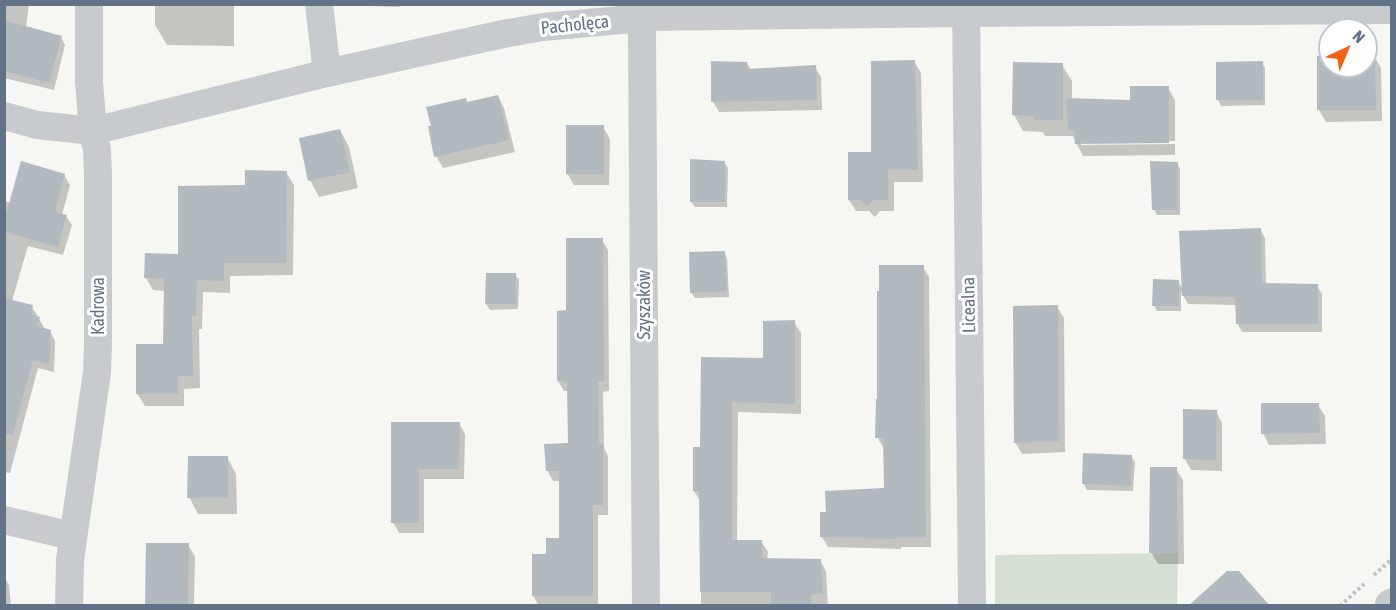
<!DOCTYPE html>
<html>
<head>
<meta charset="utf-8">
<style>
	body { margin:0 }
	#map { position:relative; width:1396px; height:610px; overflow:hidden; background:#f6f6f2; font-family:"Asap Condensed",sans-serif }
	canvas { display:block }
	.frame { position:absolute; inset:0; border:6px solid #627287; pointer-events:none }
	.north { position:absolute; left:1318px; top:18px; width:60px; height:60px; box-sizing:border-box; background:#fff; border:2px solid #c0c7cf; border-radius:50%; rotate:44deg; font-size:16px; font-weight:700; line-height:24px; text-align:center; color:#627287 }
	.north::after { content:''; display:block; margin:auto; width:21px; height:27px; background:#f56213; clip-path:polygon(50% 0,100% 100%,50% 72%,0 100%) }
</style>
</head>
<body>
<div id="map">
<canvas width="1396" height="610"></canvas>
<div class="frame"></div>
<div class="north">N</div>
</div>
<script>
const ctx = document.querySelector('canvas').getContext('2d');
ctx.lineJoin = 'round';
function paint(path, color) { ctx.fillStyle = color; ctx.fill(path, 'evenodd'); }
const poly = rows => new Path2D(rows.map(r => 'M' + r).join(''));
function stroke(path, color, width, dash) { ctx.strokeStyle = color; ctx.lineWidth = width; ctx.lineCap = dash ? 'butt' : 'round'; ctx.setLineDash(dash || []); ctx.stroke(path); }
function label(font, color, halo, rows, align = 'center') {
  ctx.font = font + ' "Asap Condensed",sans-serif'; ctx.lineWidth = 6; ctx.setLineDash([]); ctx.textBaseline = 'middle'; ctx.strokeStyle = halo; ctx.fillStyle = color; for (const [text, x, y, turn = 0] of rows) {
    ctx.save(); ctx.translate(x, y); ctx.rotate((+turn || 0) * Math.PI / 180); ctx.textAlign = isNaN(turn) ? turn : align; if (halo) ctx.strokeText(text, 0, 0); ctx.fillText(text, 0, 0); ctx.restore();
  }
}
const green = poly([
	[1178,553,1177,605,995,605,995,555]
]);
const shadow = poly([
	[4,4,29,4,26,27,61,37,65,45,54,90,4,78],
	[155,4,234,4,234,46,167,45,155,25],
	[370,4,400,4,400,7,371,6],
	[1366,56,1374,56,1381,68,1382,121,1326,122,1319,110,1330,57,1330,66,1366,66],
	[914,61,921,73,923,182,894,182,894,211,880,211,875,217,869,211,856,211,849,200,873,153],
	[747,63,751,70,815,67,821,77,822,110,719,112,713,102],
	[1218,63,1262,63,1265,68,1265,105,1221,106,1218,100],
	[1062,65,1072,81,1072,99,1132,101,1168,88,1175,100,1175,141,1081,142,1081,145,1175,144,1175,155,1083,156,1073,136,1045,136,1043,132,1023,131,1014,115],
	[498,96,504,108,515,152,443,168,436,156,467,103],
	[603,127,610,139,609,185,574,185,567,173],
	[340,130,349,147,358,188,319,197,310,180],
	[724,162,728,168,727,207,695,207,691,201],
	[1177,163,1180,169,1180,215,1157,215,1154,209],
	[286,172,294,185,293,275,230,276,230,293,203,292,202,329,199,329,200,388,184,389,184,406,145,406,137,393,164,345,165,291,153,290,146,278,179,255,247,187],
	[64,175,70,185,62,215,66,216,72,225,63,255,28,246,12,301,32,307,44,327,43,329,50,331,55,341,54,372,38,368,10,473,4,472,4,201,11,203],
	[1260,229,1265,238,1266,285,1317,286,1322,294,1322,332,1242,332,1237,323,1237,305,1188,304,1181,292,1181,311,1157,311,1154,305,1178,281,1183,290],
	[602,240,608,250,609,391,603,392,604,448,608,456,608,515,598,515,598,606,539,606,533,596,548,555,561,539,561,481,553,481,547,470,569,445,568,391,564,391,558,381,567,311],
	[724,252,727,258,729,297,695,298,691,292],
	[923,267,929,277,931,547,901,547,901,549,828,547,822,537,827,514,885,489,885,447,883,447,877,437],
	[487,274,515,274,519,280,518,309,490,310,486,304],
	[1057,307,1064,318,1065,452,1022,454,1015,442],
	[794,322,801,333,801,414,738,412,737,541,761,541,768,552,767,560,820,561,826,571,828,606,701,606,701,502,694,491,701,449,703,358,765,360],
	[1318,405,1325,416,1326,444,1269,445,1263,433],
	[1216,411,1222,423,1222,471,1191,470,1185,459],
	[393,423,459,423,465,434,464,479,424,479,424,533,399,533,393,522],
	[1131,456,1135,462,1133,491,1087,490,1084,484],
	[227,457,236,474,237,514,198,514,189,497],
	[1176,469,1183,480,1184,564,1158,564,1151,552],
	[188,545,195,556,194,606,147,606],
	[4,577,9,585,11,606,4,606]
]);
const building = poly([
	[4,20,62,36,49,83,4,71],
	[1366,54,1375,54,1376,110,1317,110,1317,56,1330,56,1330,66,1366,66],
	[915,60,918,170,888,170,888,200,874,200,867,206,861,200,848,200,848,152,871,152,871,61],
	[711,61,747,62,748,69,816,65,817,100,711,102],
	[1263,61,1263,100,1216,100,1216,62],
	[1013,62,1063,63,1063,120,1034,120,1033,116,1012,115],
	[1130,86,1169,86,1169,143,1075,144,1074,130,1068,130,1066,98,1130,100],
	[498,95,509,140,434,157,428,126,431,126,426,107,466,98,467,102],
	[566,125,604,125,604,174,566,174],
	[340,129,350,172,308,181,299,138],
	[690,159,725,161,725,202,690,202],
	[21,161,65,174,55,212,67,215,58,247,4,232,4,221],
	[1150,161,1178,162,1177,210,1152,210],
	[245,170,287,171,286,263,224,263,224,281,197,280,196,316,192,316,193,376,178,376,178,394,136,394,136,344,163,344,164,279,144,278,145,253,178,254,178,186,245,185],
	[1261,228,1262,283,1318,284,1318,324,1236,324,1235,297,1182,296,1179,231],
	[566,238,603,238,604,381,598,382,599,444,603,444,603,505,593,505,593,596,532,596,532,554,546,554,546,538,559,538,559,471,546,471,544,444,568,443,567,382,557,381,557,311,566,310],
	[725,251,727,291,690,293,689,252],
	[879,265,924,265,926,537,896,538,896,539,820,537,820,512,826,512,825,491,884,488,883,438,875,438,876,399,877,399,877,291,879,291],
	[486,273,516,273,516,304,485,304],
	[1153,279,1179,280,1179,306,1152,306],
	[4,298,33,305,31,314,40,317,37,326,51,330,49,364,33,360,13,435,4,434],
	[1058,305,1059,441,1014,443,1013,306],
	[795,320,795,404,732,402,732,540,762,540,762,558,821,559,823,594,811,594,811,606,771,606,771,592,700,592,699,491,693,491,693,447,700,447,701,357,763,358,763,321],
	[1261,403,1319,403,1320,433,1261,434],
	[1183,409,1217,410,1216,460,1183,459],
	[391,422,460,422,459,469,419,469,419,523,391,523],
	[1083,453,1132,455,1131,486,1082,484],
	[188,456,228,456,228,498,187,498],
	[1150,467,1177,467,1178,553,1149,553],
	[146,543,189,543,188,606,145,606],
	[1227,571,1239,571,1270,606,1188,606]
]);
const path = poly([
	[1374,575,1392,559],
	[1340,606,1364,584]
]);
const minor = poly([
	[319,4,327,73],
	[644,4,642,35,646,606],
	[966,4,972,606],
	[4,116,37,125,93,131,327,73,503,34,543,27,621,20,644,17,966,13,1392,10],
	[4,520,72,536],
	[69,606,70,560,97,372,98,345,98,174,97,150,93,131,89,82,89,4]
]);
const tertiary = poly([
	[1391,606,1392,605]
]);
const streetNames = [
	["Pacholęca",575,25,-6],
	["Szyszaków",644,305,-90],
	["Licealna",969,305,-91],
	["Kadrowa",98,306,-90]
];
paint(green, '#d6dfd3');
paint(shadow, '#0003');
paint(building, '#b2b9bf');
stroke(path, '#c0c2c4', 4, [3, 3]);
stroke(minor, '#c8cbce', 28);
stroke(tertiary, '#c8cbce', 33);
label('18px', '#627287', '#fff', streetNames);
</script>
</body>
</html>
